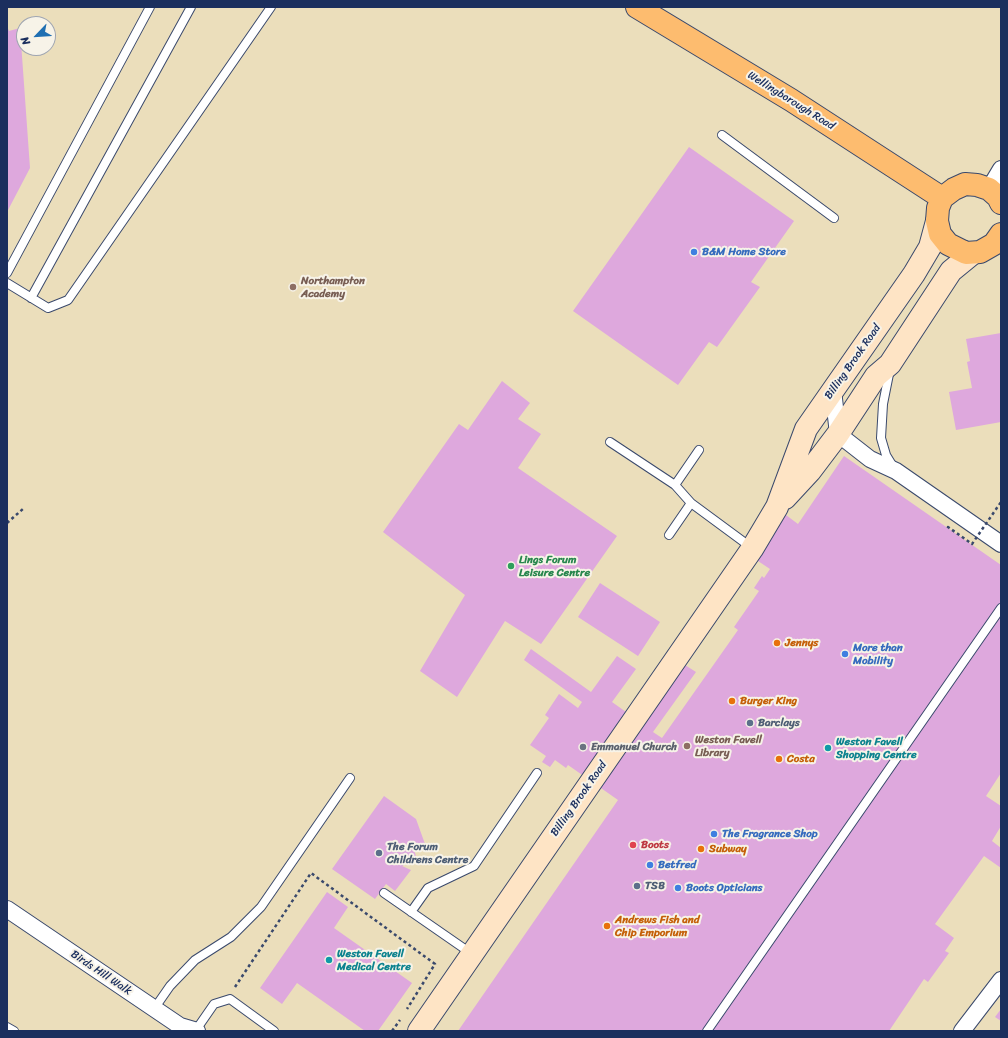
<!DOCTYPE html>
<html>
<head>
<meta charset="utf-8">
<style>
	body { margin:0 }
	#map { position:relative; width:1008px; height:1038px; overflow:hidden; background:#ebdebb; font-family:Sriracha,sans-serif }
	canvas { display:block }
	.frame { position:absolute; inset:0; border:8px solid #1b2f5e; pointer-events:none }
	.north { position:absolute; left:16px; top:16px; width:40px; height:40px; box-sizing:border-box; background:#f7f3e8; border:1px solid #9fa5b1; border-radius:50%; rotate:245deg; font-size:11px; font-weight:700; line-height:16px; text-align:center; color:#1b2f5e }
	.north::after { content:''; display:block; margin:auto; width:14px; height:18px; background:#1f6fb2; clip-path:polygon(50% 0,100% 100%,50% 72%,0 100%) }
</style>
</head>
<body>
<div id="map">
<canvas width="1008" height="1038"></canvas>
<div class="frame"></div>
<div class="north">N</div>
</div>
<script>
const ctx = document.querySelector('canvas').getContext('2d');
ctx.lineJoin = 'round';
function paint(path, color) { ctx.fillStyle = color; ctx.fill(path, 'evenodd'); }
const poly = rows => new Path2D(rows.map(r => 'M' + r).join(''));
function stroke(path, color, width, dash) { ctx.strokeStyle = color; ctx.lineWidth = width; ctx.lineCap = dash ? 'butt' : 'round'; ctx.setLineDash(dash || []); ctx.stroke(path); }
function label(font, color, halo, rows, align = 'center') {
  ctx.font = font + ' Sriracha,sans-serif'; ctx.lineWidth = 4; ctx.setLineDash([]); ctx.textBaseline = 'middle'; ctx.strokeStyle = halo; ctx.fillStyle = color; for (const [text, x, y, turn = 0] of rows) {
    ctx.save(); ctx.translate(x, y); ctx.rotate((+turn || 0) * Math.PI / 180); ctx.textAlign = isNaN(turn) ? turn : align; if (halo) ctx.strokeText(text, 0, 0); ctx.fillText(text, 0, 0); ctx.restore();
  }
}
const building = poly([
	[7,26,9,31,20,28,30,168,7,212],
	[689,147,794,221,751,282,760,287,717,347,709,342,678,385,573,311],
	[1001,333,1001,422,956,430,949,392,972,388,967,362,970,361,966,339],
	[502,381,530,403,518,419,541,434,518,468,617,536,541,644,505,621,457,697,420,671,465,595,383,532,459,424,468,430],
	[844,456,1001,565,1001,773,986,796,1001,806,1001,826,992,841,1001,848,1001,868,984,856,935,924,954,938,945,951,949,953,928,982,924,979,889,1031,458,1031,618,800,568,765,566,768,555,760,550,767,542,762,546,756,530,745,549,718,545,715,559,694,578,708,582,702,524,660,531,649,591,692,617,656,636,669,612,702,643,724,685,665,696,672,653,732,662,738,738,630,734,627,759,591,754,588,762,576,764,578,770,569,755,559,786,515,798,524],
	[600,583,660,622,638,656,578,617],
	[384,796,416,819,425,844,413,847,417,859,402,866,411,870,395,891,386,884,375,899,332,869],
	[327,892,348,907,334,928,412,983,378,1031,365,1031,297,983,282,1004,260,988],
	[1001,1009,1001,1021,995,1017]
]);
const path = poly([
	[7,523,24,508],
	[235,987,311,873,435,964,407,1009],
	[392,1031,400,1020]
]);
const lane = poly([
	[722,135,834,218],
	[7,273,150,7],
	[7,283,48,308,68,300,271,7],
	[31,298,191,7],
	[890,369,883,404,881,438,886,455,894,468],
	[610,442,675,485,691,503,752,548],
	[675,485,699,450],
	[669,535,691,503],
	[384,893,472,954],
	[411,912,428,888,474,866,537,773],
	[154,1009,170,986,195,960,231,937,261,907,350,778],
	[7,1027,14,1031],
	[196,1030,214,1004,230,999,274,1031],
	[707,1031,1001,608]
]);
const street = poly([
	[989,189,1001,169],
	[833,390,838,434,870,459,896,471,1001,544],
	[7,909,180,1026,197,1031],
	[962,1031,1001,980]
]);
const secondary = poly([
	[785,498,810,471,838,434,876,376,890,364,951,271,973,253],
	[419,1031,752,549,777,507,806,429,914,274,930,247,937,221]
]);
const primary = poly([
	[637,7,791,100,942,198],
	[1001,203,998,197,989,189,977,185,965,184,954,189,942,198,938,208,937,221,940,234,948,244,966,253,980,252,994,244,1001,234]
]);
const pathBridge = poly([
	[948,528,948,527,972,544,1001,502]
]);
const markers = [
	[694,252,4,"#3f7fe0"],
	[293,287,4,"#8d6e63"],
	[511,566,4,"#2e9e5b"],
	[777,643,4,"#e8710a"],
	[845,654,4,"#3f7fe0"],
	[732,701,4,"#e8710a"],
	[750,723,4,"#5c6f8a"],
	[687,746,4,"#8d6e63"],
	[583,747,4,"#6b7280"],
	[828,748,4,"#0f9aa8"],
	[779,759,4,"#e8710a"],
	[714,834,4,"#3f7fe0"],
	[633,845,4,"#e0444e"],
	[701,849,4,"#e8710a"],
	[379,853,4,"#5c6f8a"],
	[650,865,4,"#3f7fe0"],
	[637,886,4,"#5c6f8a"],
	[678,888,4,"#3f7fe0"],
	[607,926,4,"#e8710a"],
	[329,960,4,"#0f9aa8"]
];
const streetNames = [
	["Wellingborough Road",791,101,32],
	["Billing Brook Road",853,362,-55],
	["Billing Brook Road",579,799,-55],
	["Birds Hill Walk",101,973,34]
];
const shopNames = [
	["B&M Home Store",702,252],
	["More than",853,648],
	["Mobility",853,661],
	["The Fragrance Shop",722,834],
	["Betfred",658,865],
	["Boots Opticians",686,888]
];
const educationNames = [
	["Northampton",301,281],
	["Academy",301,294],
	["Weston Favell",695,740],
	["Library",695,753]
];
const leisureNames = [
	["Lings Forum",519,560],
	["Leisure Centre",519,573]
];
const foodNames = [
	["Jennys",785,643],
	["Burger King",740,701],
	["Costa",787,759],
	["Subway",709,849],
	["Andrews Fish and",615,920],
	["Chip Emporium",615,933]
];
const serviceNames = [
	["Barclays",758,723],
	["The Forum",387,847],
	["Childrens Centre",387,860],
	["TSB",645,886]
];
const cultureNames = [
	["Weston Favell",836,742],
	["Shopping Centre",836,755],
	["Weston Favell",337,954],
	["Medical Centre",337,967]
];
const worshipNames = [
	["Emmanuel Church",591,747]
];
const healthNames = [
	["Boots",641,845]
];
paint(building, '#dea8dd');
stroke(lane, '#3a496c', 10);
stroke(street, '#3a496c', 18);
stroke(secondary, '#3a496c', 24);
stroke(primary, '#3a496c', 24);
stroke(path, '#3a496c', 2.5, [3, 3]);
stroke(lane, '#fff', 8);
stroke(street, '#fff', 16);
stroke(secondary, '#fee4c5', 22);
stroke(primary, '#fdbc6f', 22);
stroke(pathBridge, '#3a496c', 2.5, [3, 3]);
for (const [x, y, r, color] of markers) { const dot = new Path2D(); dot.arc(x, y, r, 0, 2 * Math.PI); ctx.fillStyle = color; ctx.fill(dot); stroke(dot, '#f7f3e8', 1.5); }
label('11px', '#1b2f5e', '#f7f3e8', streetNames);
label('bold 11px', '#366cbe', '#f7f3e8', shopNames, 'left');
label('bold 11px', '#785e54', '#f7f3e8', educationNames, 'left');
label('bold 11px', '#27864d', '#f7f3e8', leisureNames, 'left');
label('bold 11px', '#c56008', '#f7f3e8', foodNames, 'left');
label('bold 11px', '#4e5e75', '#f7f3e8', serviceNames, 'left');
label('bold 11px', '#0d838f', '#f7f3e8', cultureNames, 'left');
label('bold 11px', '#5b616d', '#f7f3e8', worshipNames, 'left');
label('bold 11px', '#be3a42', '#f7f3e8', healthNames, 'left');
</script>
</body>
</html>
